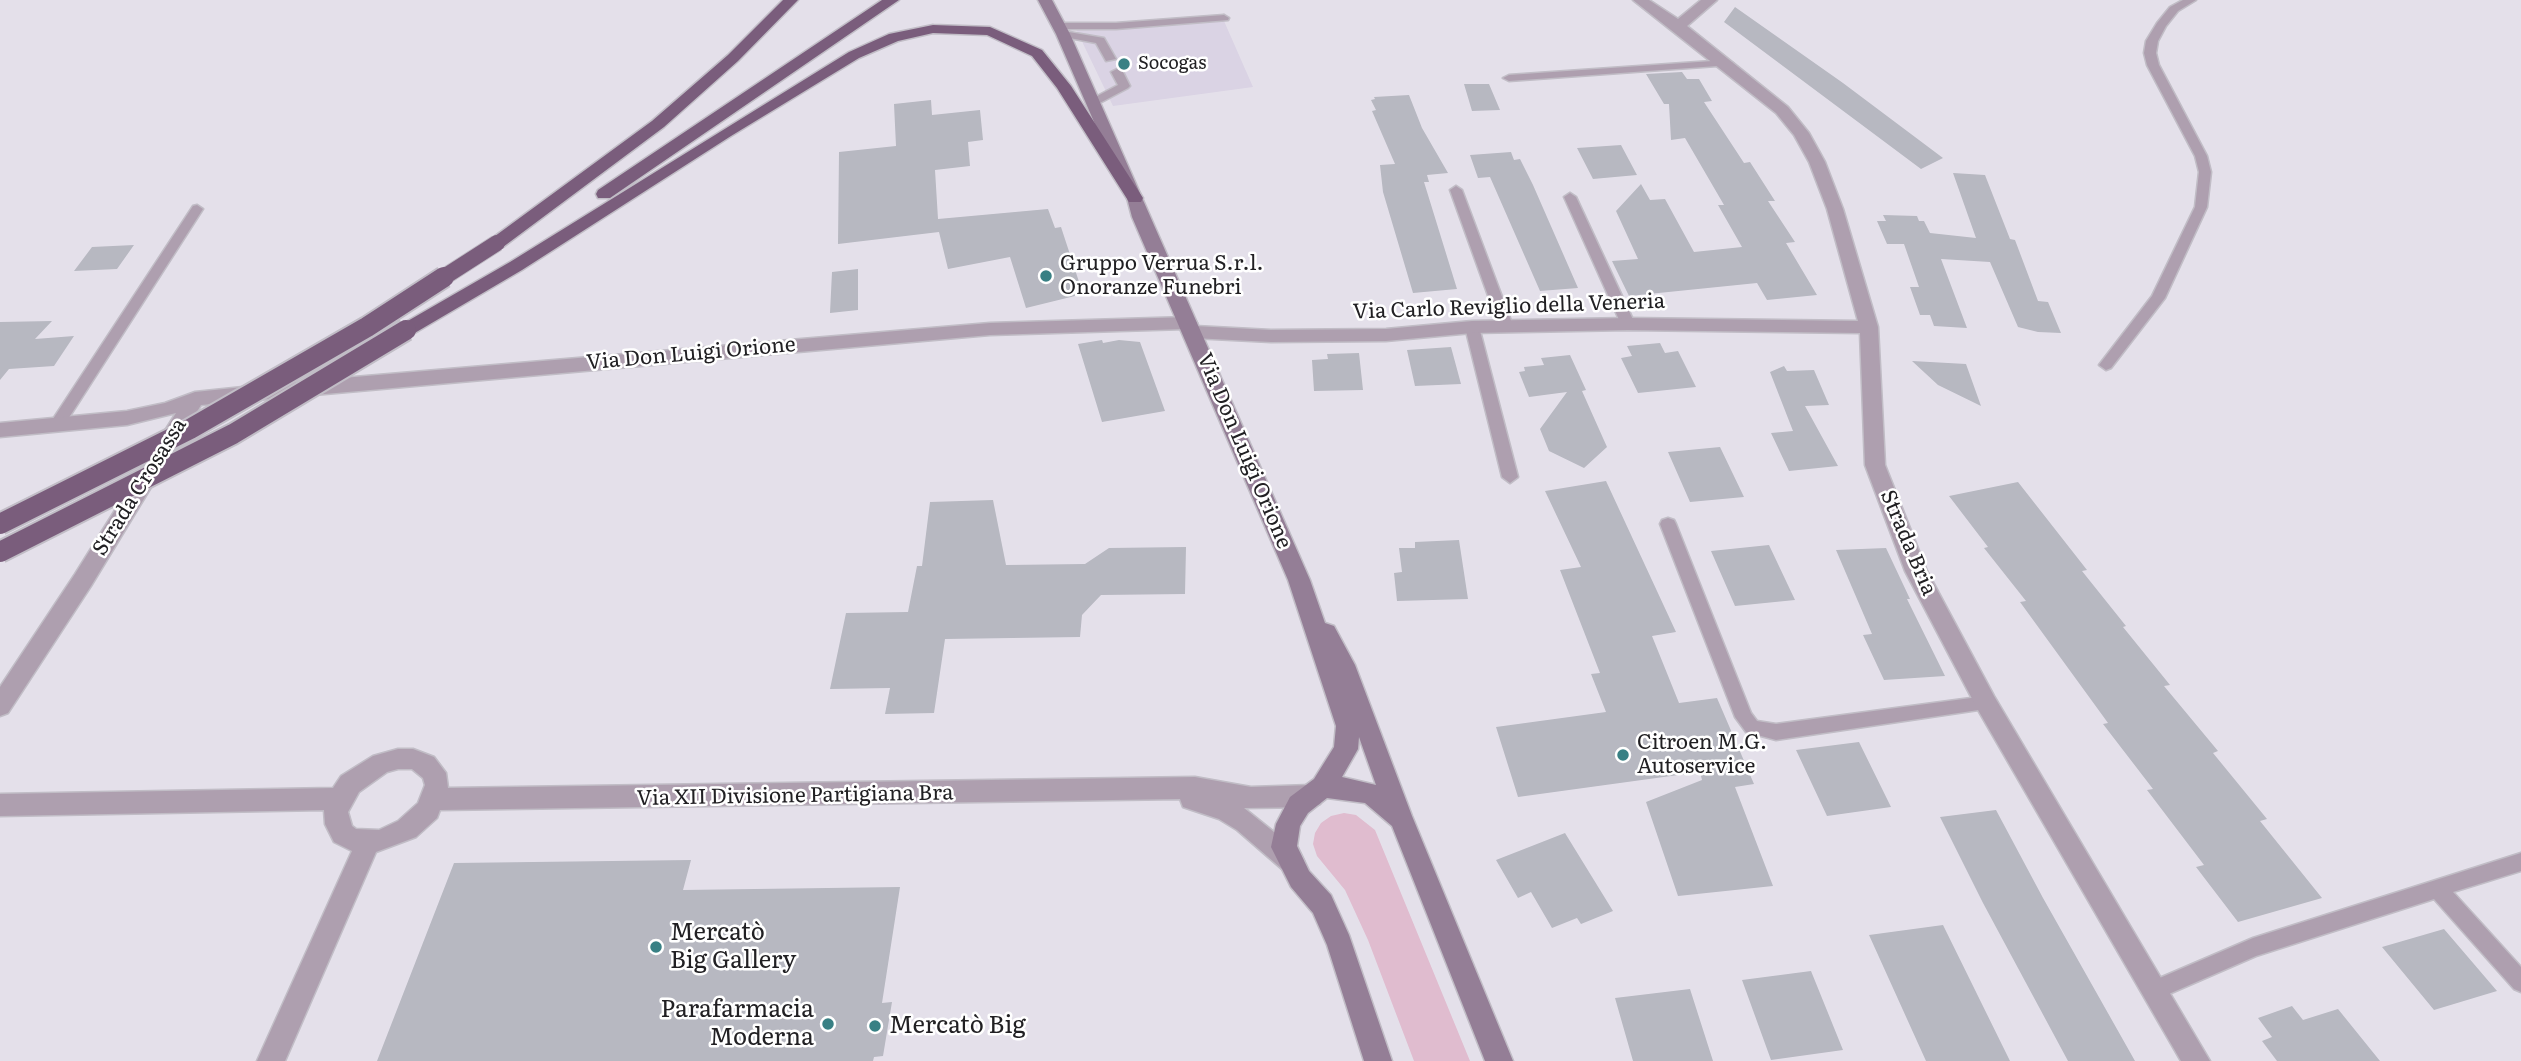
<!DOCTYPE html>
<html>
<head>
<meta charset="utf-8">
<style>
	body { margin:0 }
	canvas { display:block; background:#e4e0ea }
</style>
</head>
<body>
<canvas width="2521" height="1061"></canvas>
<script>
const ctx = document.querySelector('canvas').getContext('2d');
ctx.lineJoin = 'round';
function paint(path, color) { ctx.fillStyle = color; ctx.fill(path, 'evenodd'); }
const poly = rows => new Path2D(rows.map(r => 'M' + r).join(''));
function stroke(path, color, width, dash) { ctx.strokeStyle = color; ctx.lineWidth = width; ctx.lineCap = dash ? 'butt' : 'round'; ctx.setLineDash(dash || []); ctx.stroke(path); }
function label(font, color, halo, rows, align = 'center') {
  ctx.font = font + ' Literata,serif'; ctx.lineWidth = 5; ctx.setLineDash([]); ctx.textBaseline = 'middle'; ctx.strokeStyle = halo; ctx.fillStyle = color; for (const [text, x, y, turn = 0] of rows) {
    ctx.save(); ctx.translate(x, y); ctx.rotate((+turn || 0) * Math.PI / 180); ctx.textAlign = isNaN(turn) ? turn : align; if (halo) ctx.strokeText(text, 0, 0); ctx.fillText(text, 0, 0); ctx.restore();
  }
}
const built = poly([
	[1224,21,1253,87,1113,106,1076,29]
]);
const green = poly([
	[1344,813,1356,815,1375,830,1470,1061,1414,1061,1368,940,1345,890,1317,856,1313,844,1315,833,1321,823,1331,816]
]);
const building = poly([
	[1735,7,1843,83,1943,158,1921,169,1724,22],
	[1682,72,1687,79,1699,79,1712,101,1704,102,1744,163,1750,162,1775,201,1768,201,1795,242,1786,243,1817,295,1767,300,1757,283,1629,296,1612,261,1638,259,1616,211,1641,184,1650,200,1665,199,1694,252,1742,247,1718,205,1724,205,1685,138,1671,140,1669,104,1664,104,1646,74],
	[1464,84,1489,84,1500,110,1472,111],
	[1409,95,1422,128,1448,173,1427,175,1429,182,1424,182,1457,289,1413,293,1383,192,1380,165,1395,164,1372,111,1376,110,1371,100,1375,99,1374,97],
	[931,100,932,115,980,110,983,140,968,142,970,166,935,170,938,219,1048,209,1055,228,1061,227,1083,294,1026,308,1010,257,948,269,939,232,838,244,839,152,896,146,894,104],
	[1621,145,1637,175,1593,179,1577,148],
	[1511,152,1514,160,1520,159,1533,185,1578,288,1540,291,1490,177,1478,178,1470,155],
	[1953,173,1985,175,2010,239,2015,240,2038,301,2048,302,2061,333,2038,332,2018,327,1990,262,1941,259,1967,328,1934,326,1930,315,1920,315,1910,287,1919,287,1904,244,1887,244,1877,221,1886,221,1883,215,1917,216,1919,221,1924,221,1930,233,1976,238],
	[134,245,117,269,74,271,92,247],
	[858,269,858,310,830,313,832,272],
	[52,321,35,339,74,336,54,366,9,369,0,380,0,322],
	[1102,340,1103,343,1119,340,1140,342,1165,411,1102,422,1078,344],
	[1660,343,1665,353,1678,351,1696,387,1638,393,1621,358,1632,356,1627,346],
	[1451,347,1461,384,1415,386,1407,350],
	[1359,353,1363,390,1314,391,1312,360,1328,359,1327,354],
	[1570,355,1586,390,1582,391,1607,447,1584,468,1549,451,1540,429,1567,392,1529,397,1519,372,1525,371,1524,367,1544,365,1541,358],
	[1912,361,1966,364,1981,406,1938,385],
	[1784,366,1787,371,1814,370,1829,405,1805,406,1838,466,1789,471,1771,433,1793,431,1770,372],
	[1720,447,1744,497,1690,502,1668,452],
	[1606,481,1676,632,1652,636,1679,703,1717,698,1754,784,1735,787,1773,886,1678,896,1646,802,1702,780,1700,772,1518,797,1496,727,1606,712,1591,674,1600,673,1560,570,1581,567,1545,491],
	[2018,482,2087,570,2082,571,2126,626,2123,627,2170,685,2164,686,2218,751,2213,753,2267,819,2260,821,2322,898,2238,922,2196,867,2204,865,2147,790,2153,789,2103,724,2108,723,2020,602,2026,601,1984,548,1988,547,1949,496],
	[993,500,1006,565,1085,564,1109,548,1186,547,1185,594,1101,595,1082,615,1080,637,945,639,934,713,885,714,890,688,830,689,846,613,908,612,917,566,922,566,930,502],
	[1459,540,1468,599,1397,601,1394,573,1402,572,1399,548,1415,548,1415,542],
	[1769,545,1795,600,1735,606,1711,551],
	[1886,548,1910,599,1907,599,1945,676,1884,680,1863,635,1872,634,1836,550],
	[1859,742,1891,807,1827,816,1796,750],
	[1996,810,2043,898,2135,1061,2068,1061,1983,903,1940,817],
	[1565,833,1613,911,1581,924,1577,918,1552,928,1531,892,1518,898,1496,860],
	[691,860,683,890,900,887,882,1003,892,1002,883,1056,874,1057,873,1061,377,1061,454,863],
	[1943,925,2010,1061,1926,1061,1869,935],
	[2444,929,2497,991,2434,1010,2382,947],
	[1811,971,1843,1050,1771,1060,1742,980],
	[1690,989,1713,1061,1633,1061,1615,998],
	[2292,1006,2303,1020,2338,1009,2380,1061,2277,1061,2262,1041,2272,1037,2258,1018]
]);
const service = poly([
	[2183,0,2196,0,2178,11,2166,26,2158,41,2156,53,2159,65,2207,156,2211,172,2207,207,2165,298,2111,368,2106,370,2099,365,2152,296,2195,207,2199,172,2195,156,2147,65,2144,53,2146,41,2157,23,2170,7,2183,0],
	[1224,15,1229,18,1228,20,1116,29,1058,29,1053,26,1058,23,1116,23,1224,15],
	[1063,31,1104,38,1116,59,1106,61,1096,43,1059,36,1059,32,1063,31],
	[1727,60,1733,63,1731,65,1509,81,1503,78,1509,75,1727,60],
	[1117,69,1123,72,1130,86,1128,88,1096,105,1088,105,1088,101,1118,85,1111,72,1117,69],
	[1456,186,1462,190,1513,326,1511,329,1501,329,1499,326,1450,190,1456,186],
	[1570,193,1576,197,1635,324,1633,327,1628,329,1621,324,1564,197,1570,193],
	[197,205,203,209,61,430,51,430,49,426,51,422,193,206,197,205],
	[1472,322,1479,327,1518,477,1510,483,1502,477,1465,327,1472,322],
	[1668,518,1674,520,1676,524,1751,713,1757,721,1776,724,1986,696,1992,698,1995,703,1992,708,1776,740,1746,732,1735,717,1660,524,1662,520,1668,518],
	[2521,853,2521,871,2453,892,2521,967,2521,992,2514,989,2434,899,2256,956,2155,1000,2148,997,2145,990,2148,983,2253,938,2521,853]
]);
const minor = poly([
	[1633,0,1649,0,1678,19,1701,0,1717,0,1687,26,1788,107,1809,133,1825,162,1843,209,1878,327,1885,465,1927,571,1994,696,2210,1061,2181,1061,1978,710,1905,571,1865,465,1860,333,1628,330,1472,333,1386,341,1271,342,1193,338,1186,336,1185,329,990,335,201,405,91,586,8,713,0,716,0,687,75,574,176,413,127,425,0,437,0,423,127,411,165,403,195,392,272,384,990,323,1188,317,1194,319,1197,323,1195,326,1271,330,1386,329,1472,321,1628,318,1858,321,1827,209,1809,162,1794,135,1776,113,1633,0],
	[398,749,413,749,434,757,446,773,448,788,1195,777,1251,787,1311,785,1320,788,1323,796,1320,804,1311,807,1244,808,1300,853,1304,861,1300,869,1291,873,1282,869,1237,830,1219,819,1183,807,1180,799,440,810,437,818,416,837,376,852,285,1061,257,1061,352,851,334,842,325,824,324,810,0,816,0,794,333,788,341,776,373,756,398,749],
	[398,769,412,769,423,778,425,785,418,803,398,821,379,830,356,829,352,826,348,812,359,792,387,772,398,769]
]);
const secondary = poly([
	[1038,0,1052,0,1070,34,1310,580,1325,623,1334,626,1355,665,1412,816,1513,1061,1485,1061,1392,826,1365,803,1327,798,1308,813,1300,826,1297,846,1309,871,1331,895,1349,935,1392,1061,1364,1061,1327,945,1313,913,1291,887,1271,847,1276,824,1290,797,1314,779,1334,747,1336,726,1288,580,1132,217,1127,198,1056,34,1038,0],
	[1359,737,1376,785,1342,777,1358,749,1359,737]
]);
const trunk = poly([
	[783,0,798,0,738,61,664,127,503,247,491,247,488,243,491,239,652,121,728,55,783,0],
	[882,0,899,0,610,198,598,198,596,194,598,190,882,0],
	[933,25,990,27,1042,50,1071,86,1143,198,1141,202,1129,202,1057,88,1032,56,987,35,933,33,898,41,859,58,731,136,522,270,413,334,406,336,399,334,397,330,399,326,510,262,849,52,889,34,933,25]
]);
const trunkBridgeFar1 = poly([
	[441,279,497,243]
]);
const trunkBridge = poly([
	[0,524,190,429,367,327,444,277],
	[0,552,233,434,406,330]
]);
const markers = [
	[1124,64,7,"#388084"],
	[1046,276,7,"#388084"],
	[1623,755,7,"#388084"],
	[656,947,7,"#388084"],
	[828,1024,7,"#388084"],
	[875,1026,7,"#388084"]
];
const farPoinames = [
	["Socogas",1138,64]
];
const poiNames = [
	["Gruppo Verrua S.r.l.",1060,264],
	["Onoranze Funebri",1060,288],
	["Citroen M.G.",1637,743],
	["Autoservice",1637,767]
];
const streetNames = [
	["Via Carlo Reviglio della Veneria",1509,307,-2],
	["Via Don Luigi Orione",691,354,-5],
	["Via Don Luigi Orione",1244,451,67],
	["Strada Crosassa",140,487,-58],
	["Strada Bria",1908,543,67],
	["Via XII Divisione Partigiana Bra",795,796,-1]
];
const nearPoinames = [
	["Mercatò",670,933],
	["Big Gallery",670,961],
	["Parafarmacia",814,1010,"right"],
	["Moderna",814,1038,"right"],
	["Mercatò Big",889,1026]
];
paint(built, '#dad3e4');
paint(green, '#e0bccf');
paint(building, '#b7b8c1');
stroke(service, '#c1bdc6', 3);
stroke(minor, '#c1bdc6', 3);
stroke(secondary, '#c1bdc6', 3);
stroke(trunk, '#c1bdc6', 3);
paint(service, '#ae9faf');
paint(minor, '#ae9faf');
paint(secondary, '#947e96');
paint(trunk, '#7a5d7c');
stroke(trunkBridgeFar1, '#c1bdc6', 18, []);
stroke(trunkBridge, '#c1bdc6', 24, []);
stroke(trunkBridgeFar1, '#7a5d7c', 16);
stroke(trunkBridge, '#7a5d7c', 20);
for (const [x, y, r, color] of markers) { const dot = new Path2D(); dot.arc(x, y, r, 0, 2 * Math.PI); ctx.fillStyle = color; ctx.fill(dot); stroke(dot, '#fff', 2.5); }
label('18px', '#212023', '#fff', farPoinames, 'left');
label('21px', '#212023', '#fff', poiNames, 'left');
label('21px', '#212023', '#fff', streetNames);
label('24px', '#212023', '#fff', nearPoinames, 'left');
</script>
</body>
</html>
